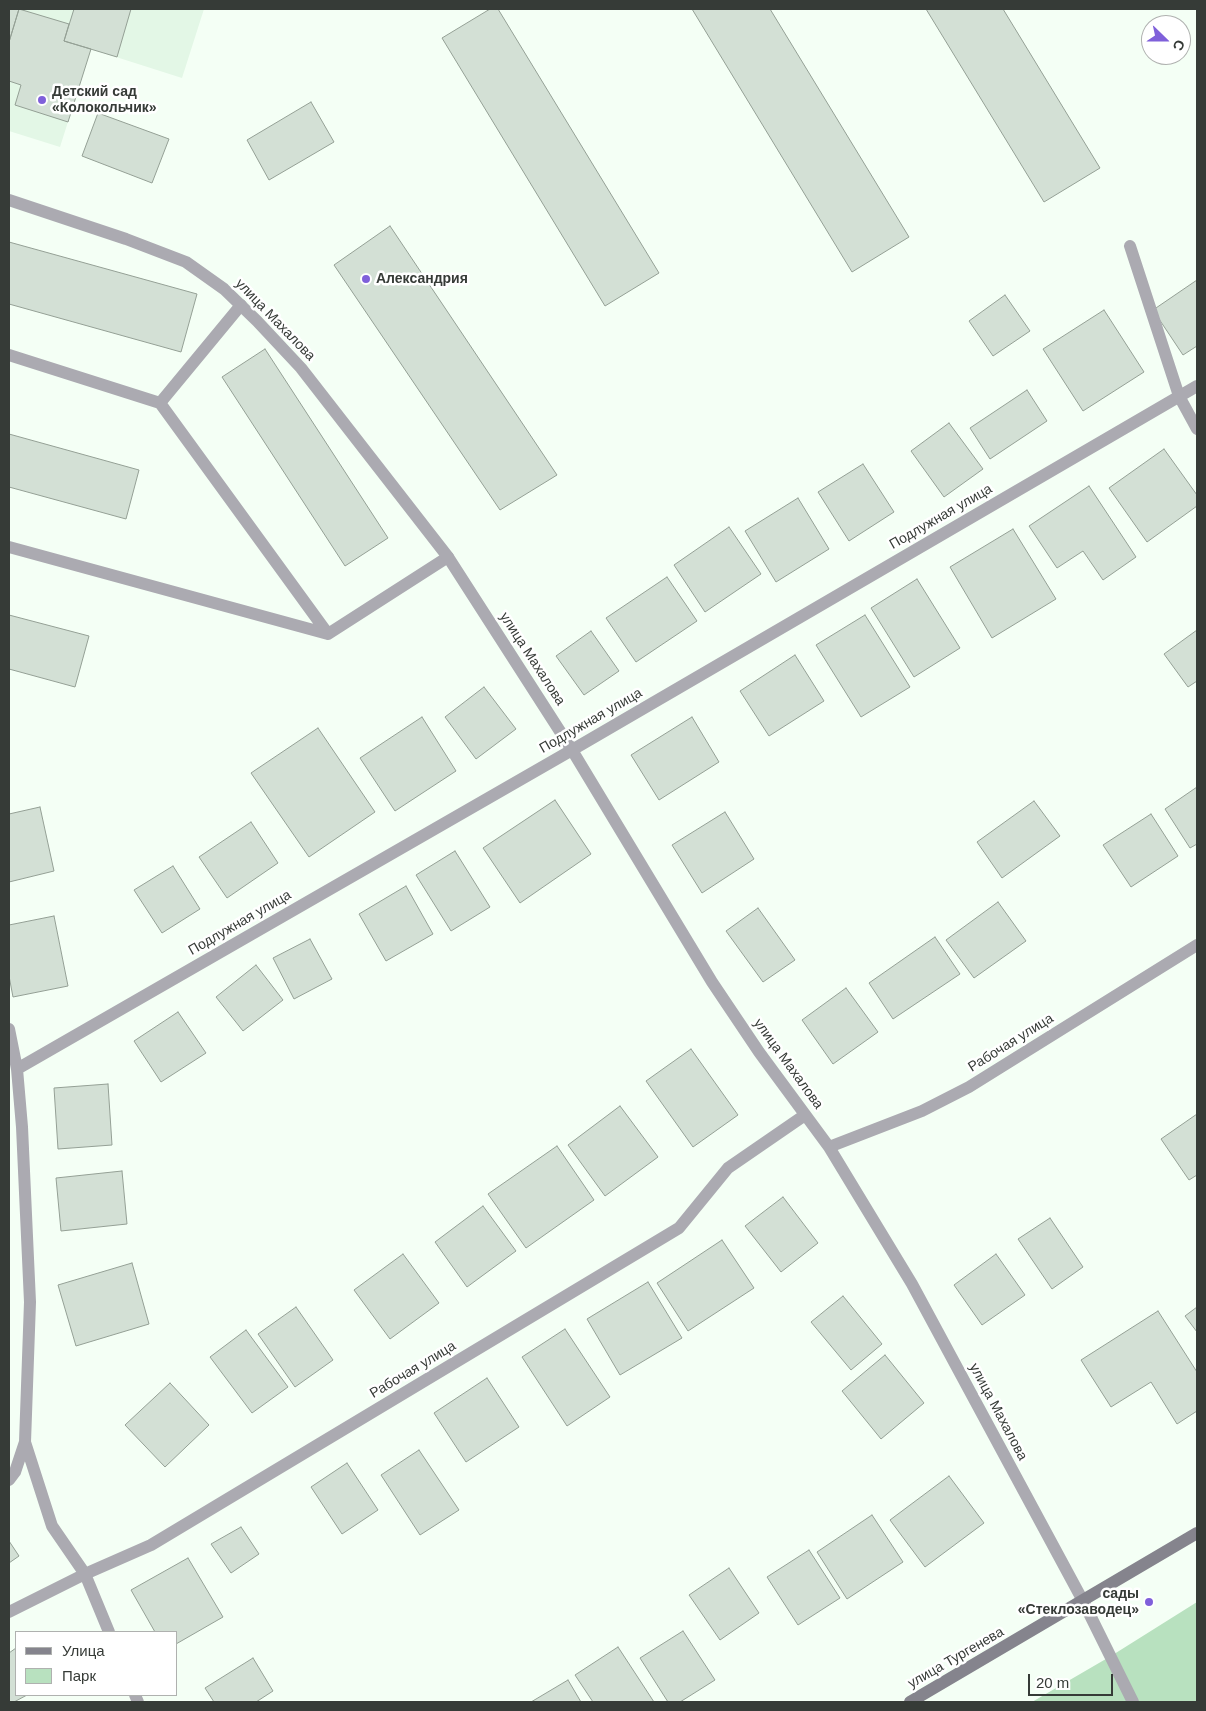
<!DOCTYPE html>
<html>
<head>
<meta charset="utf-8">
<style>
	body { margin:0 }
	#map { position:relative; width:1206px; height:1711px; overflow:hidden; background:#f4fff5; font-family:Arial,sans-serif }
	canvas { display:block }
	.frame { position:absolute; inset:0; border:10px solid #363b37; pointer-events:none }
	.legend { position:absolute; left:15px; top:1631px; width:162px; height:65px; box-sizing:border-box; background:#fff; border:1px solid #afb1af; margin:0; padding:6px 9px; list-style:none; font-size:15px; color:#363b37 }
	.legend li { display:flex; align-items:center; gap:10px; height:25px }
	.legend b { width:25px; border:1px solid #afb1af }
	.north { position:absolute; left:1141px; top:15px; width:50px; height:50px; box-sizing:border-box; background:#fff; border:1px solid #afb1af; border-radius:50%; rotate:112deg; font-size:14px; font-weight:700; line-height:20px; text-align:center; color:#363b37 }
	.north::after { content:''; display:block; margin:auto; width:18px; height:22px; background:#7f60da; clip-path:polygon(50% 0,100% 100%,50% 72%,0 100%) }
	.scale { position:absolute; left:1028px; top:1674px; width:85px; height:22px; box-sizing:border-box; border:2px solid #363b37; border-top:0; padding-left:6px; font-size:15px; line-height:18px; white-space:nowrap; color:#363b37; -webkit-text-stroke:4px #fff; paint-order:stroke }
</style>
</head>
<body>
<div id="map">
<canvas width="1206" height="1711"></canvas>
<div class="frame"></div>
<ul class="legend">
<li><b style="height:6px;background:#85848d"></b>Улица</li>
<li><b style="height:14px;background:#b8e1bf"></b>Парк</li>
</ul>
<div class="north">С</div>
<div class="scale">20 m</div>
</div>
<script>
const ctx = document.querySelector('canvas').getContext('2d');
ctx.lineJoin = 'round';
function paint(path, color) { ctx.fillStyle = color; ctx.fill(path, 'evenodd'); }
const poly = rows => new Path2D(rows.map(r => 'M' + r).join(''));
function stroke(path, color, width, dash) { ctx.strokeStyle = color; ctx.lineWidth = width; ctx.lineCap = dash ? 'butt' : 'round'; ctx.setLineDash(dash || []); ctx.stroke(path); }
function label(font, color, halo, rows, align = 'center') {
  ctx.font = font + ' Arial,sans-serif'; ctx.lineWidth = 5; ctx.setLineDash([]); ctx.textBaseline = 'middle'; ctx.strokeStyle = halo; ctx.fillStyle = color; for (const [text, x, y, turn = 0] of rows) {
    ctx.save(); ctx.translate(x, y); ctx.rotate((+turn || 0) * Math.PI / 180); ctx.textAlign = isNaN(turn) ? turn : align; if (halo) ctx.strokeText(text, 0, 0); ctx.fillText(text, 0, 0); ctx.restore();
  }
}
const built = poly([
	[9,9,204,9,182,78,91,49,60,147,9,131]
]);
const green = poly([
	[1197,1602,1197,1702,1032,1702,1111,1656]
]);
const building = poly([
	[9,9,19,9,9,42,9,9],
	[19,9,69,24,64,41,91,49,68,122,15,105,21,85,9,81,9,42,19,9],
	[74,9,131,9,117,57,64,41,74,9],
	[490,9,498,9,659,273,605,306,442,38,490,9],
	[692,9,770,9,909,237,852,272,692,9],
	[926,9,1003,9,1100,168,1044,202,926,9],
	[311,102,334,142,269,180,247,140,311,102],
	[98,113,169,139,152,183,82,156,98,113],
	[390,226,557,475,500,510,334,265,390,226],
	[9,242,197,294,181,352,9,304,9,242],
	[1197,280,1197,346,1183,355,1153,310,1197,280],
	[1005,295,1030,331,993,356,969,321,1005,295],
	[1104,310,1144,372,1083,411,1043,349,1104,310],
	[265,349,388,538,345,566,222,377,265,349],
	[1027,390,1047,421,990,459,970,428,1027,390],
	[949,423,983,469,944,497,911,451,949,423],
	[9,434,139,470,126,519,9,487,9,434],
	[1164,449,1197,495,1197,506,1147,542,1109,488,1164,449],
	[863,464,894,512,849,541,818,492,863,464],
	[1089,486,1136,557,1103,580,1083,551,1057,568,1029,526,1089,486],
	[798,498,829,549,776,582,745,531,798,498],
	[729,527,761,574,705,612,674,565,729,527],
	[1013,529,1056,599,992,638,950,567,1013,529],
	[667,577,697,621,636,662,606,618,667,577],
	[917,579,960,648,914,677,871,608,917,579],
	[9,615,89,636,75,687,9,669,9,615],
	[865,615,910,687,861,717,816,645,865,615],
	[1197,630,1197,681,1188,687,1164,654,1197,630],
	[591,631,619,671,584,695,556,656,591,631],
	[795,655,824,701,769,736,740,691,795,655],
	[484,687,516,729,476,759,445,717,484,687],
	[422,717,456,771,395,811,360,758,422,717],
	[692,717,719,762,659,800,631,755,692,717],
	[318,728,375,812,309,857,251,773,318,728],
	[1197,787,1197,844,1190,848,1165,809,1197,787],
	[555,800,591,854,520,903,483,848,555,800],
	[1034,801,1060,836,1002,878,977,842,1034,801],
	[40,807,54,871,9,882,9,814,40,807],
	[725,812,754,859,702,893,672,845,725,812],
	[1151,814,1178,856,1131,887,1103,845,1151,814],
	[251,822,278,863,227,898,199,857,251,822],
	[455,851,490,907,451,931,416,875,455,851],
	[173,866,200,909,162,933,134,890,173,866],
	[406,886,433,934,386,961,359,914,406,886],
	[998,902,1026,941,974,978,946,940,998,902],
	[758,908,795,960,763,982,726,931,758,908],
	[54,916,68,986,13,997,9,976,9,925,54,916],
	[935,937,960,974,893,1019,869,983,935,937],
	[310,939,332,979,294,999,273,958,310,939],
	[256,965,283,1000,243,1031,216,997,256,965],
	[846,988,878,1032,833,1064,802,1020,846,988],
	[178,1012,206,1053,161,1082,134,1041,178,1012],
	[691,1049,738,1115,693,1147,646,1081,691,1049],
	[108,1084,112,1145,58,1149,54,1088,108,1084],
	[620,1106,658,1157,605,1196,568,1145,620,1106],
	[1197,1114,1197,1175,1189,1180,1161,1139,1197,1114],
	[557,1146,594,1200,526,1248,488,1194,557,1146],
	[122,1171,127,1224,61,1231,56,1178,122,1171],
	[783,1197,818,1243,781,1272,745,1226,783,1197],
	[483,1206,516,1251,467,1287,435,1242,483,1206],
	[1050,1218,1083,1267,1052,1289,1018,1239,1050,1218],
	[722,1240,754,1288,688,1331,657,1283,722,1240],
	[403,1254,439,1303,390,1339,354,1290,403,1254],
	[996,1254,1025,1295,982,1325,954,1285,996,1254],
	[132,1263,149,1324,76,1346,58,1285,132,1263],
	[648,1282,682,1338,620,1375,587,1319,648,1282],
	[843,1296,882,1344,851,1370,811,1322,843,1296],
	[296,1307,333,1360,295,1387,258,1334,296,1307],
	[1197,1307,1197,1332,1185,1316,1197,1307],
	[1158,1311,1197,1372,1197,1411,1177,1424,1151,1382,1111,1407,1081,1360,1158,1311],
	[565,1329,610,1397,567,1426,522,1357,565,1329],
	[246,1330,288,1387,252,1413,210,1357,246,1330],
	[885,1355,924,1403,881,1439,842,1391,885,1355],
	[487,1378,519,1427,466,1462,434,1413,487,1378],
	[170,1383,209,1425,165,1467,125,1425,170,1383],
	[419,1450,459,1510,420,1535,381,1475,419,1450],
	[347,1463,378,1510,342,1534,311,1487,347,1463],
	[949,1476,984,1523,925,1567,890,1520,949,1476],
	[872,1515,903,1562,847,1599,817,1552,872,1515],
	[241,1527,259,1554,231,1573,211,1544,241,1527],
	[9,1541,19,1556,9,1563,9,1541],
	[809,1550,840,1598,798,1625,767,1577,809,1550],
	[188,1558,223,1617,176,1644,176,1632,155,1632,131,1590,188,1558],
	[729,1568,759,1613,720,1640,689,1595,729,1568],
	[683,1631,715,1680,680,1702,668,1702,640,1658,683,1631],
	[618,1647,654,1702,593,1702,575,1675,618,1647],
	[16,1648,16,1695,27,1695,14,1702,9,1702,9,1653,16,1648],
	[253,1658,273,1691,256,1702,214,1702,205,1688,253,1658],
	[568,1680,581,1702,531,1702,568,1680]
]);
const lane = poly([
	[9,355,160,403,328,634,448,557],
	[160,403,241,305],
	[9,547,328,634],
	[1083,1601,1133,1702]
]);
const street = poly([
	[9,200,126,239,186,262,224,289,257,321,301,368,448,557,572,750,712,982,759,1052,829,1147,912,1284,1083,1601],
	[1130,246,1179,396,1197,429],
	[9,1029,17,1069,22,1127,30,1302,25,1442,52,1526,85,1574,109,1632],
	[17,1069,572,750,1197,386],
	[829,1147,922,1111,969,1087,1197,945],
	[9,1480,15,1472,25,1442],
	[9,1612,85,1574,151,1545,679,1228,728,1168,805,1115],
	[135,1695,138,1702]
]);
const secondary = poly([
	[910,1702,1197,1533]
]);
const markers = [
	[42,100,5,"#7f60da"],
	[366,279,5,"#7f60da"],
	[1149,1602,5,"#7f60da"]
];
const poiNames = [
	["Детский сад",52,92],
	["«Колокольчик»",52,108],
	["Александрия",376,279],
	["сады",1139,1594,"right"],
	["«Стеклозаводец»",1139,1610,"right"]
];
const streetNames = [
	["улица Махалова",275,320,46],
	["Подлужная улица",941,517,-30],
	["улица Махалова",532,659,57],
	["Подлужная улица",591,721,-30],
	["Подлужная улица",240,923,-30],
	["Рабочая улица",1011,1043,-32],
	["улица Махалова",788,1064,54],
	["Рабочая улица",413,1370,-31],
	["улица Махалова",998,1412,62],
	["улица Тургенева",956,1658,-30]
];
paint(built, '#e3f7e6');
paint(green, '#b8e1bf');
paint(building, '#d3e0d5');
stroke(building, '#94a095', 1);
stroke(lane, '#abaab1', 12);
stroke(street, '#abaab1', 12);
stroke(secondary, '#85848d', 12);
for (const [x, y, r, color] of markers) { const dot = new Path2D(); dot.arc(x, y, r, 0, 2 * Math.PI); ctx.fillStyle = color; ctx.fill(dot); stroke(dot, '#fff', 2); }
label('bold 14px', '#363b37', '#fff', poiNames, 'left');
label('14px', '#363b37', '#fff', streetNames);
</script>
</body>
</html>
